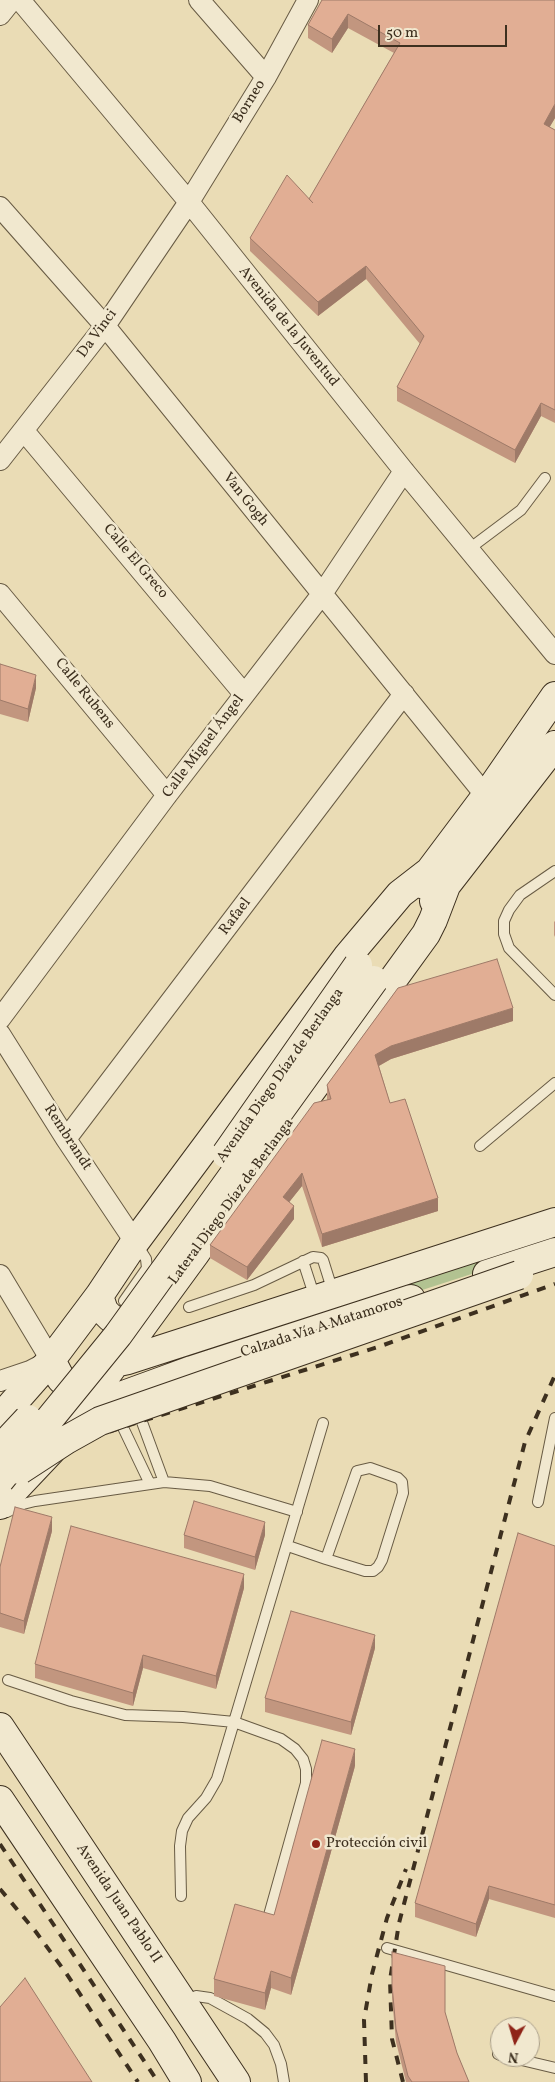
<!DOCTYPE html>
<html>
<head>
<meta charset="utf-8">
<style>
	body { margin:0 }
	#map { position:relative; width:555px; height:2082px; overflow:hidden; background:#eadcb5; font-family:Vollkorn,serif }
	canvas { display:block }
	.north { position:absolute; left:490px; top:2017px; width:50px; height:50px; box-sizing:border-box; background:#f1e8cf; border:1px solid #a99e89; border-radius:50%; rotate:186deg; font-size:14px; font-weight:700; line-height:20px; text-align:center; color:#3d301f }
	.north::after { content:''; display:block; margin:auto; width:18px; height:22px; background:#8f2418; clip-path:polygon(50% 0,100% 100%,50% 72%,0 100%) }
	.scale { position:absolute; left:378px; top:25px; width:129px; height:22px; box-sizing:border-box; border:2px solid #3d301f; border-top:0; padding-left:6px; font-size:15px; line-height:18px; white-space:nowrap; color:#3d301f; -webkit-text-stroke:4px #f1e8cf; paint-order:stroke }
</style>
</head>
<body>
<div id="map">
<canvas width="555" height="2082"></canvas>
<div class="north">N</div>
<div class="scale">50 m</div>
</div>
<script>
const ctx = document.querySelector('canvas').getContext('2d');
ctx.lineJoin = 'round';
function paint(path, color) { ctx.fillStyle = color; ctx.fill(path, 'evenodd'); }
const poly = rows => new Path2D(rows.map(r => 'M' + r).join(''));
function stroke(path, color, width, dash) { ctx.strokeStyle = color; ctx.lineWidth = width; ctx.lineCap = dash ? 'butt' : 'round'; ctx.setLineDash(dash || []); ctx.stroke(path); }
function label(font, color, halo, rows, align = 'center') {
  ctx.font = font + ' Vollkorn,serif'; ctx.lineWidth = 5; ctx.setLineDash([]); ctx.textBaseline = 'middle'; ctx.strokeStyle = halo; ctx.fillStyle = color; for (const [text, x, y, turn = 0] of rows) {
    ctx.save(); ctx.translate(x, y); ctx.rotate((+turn || 0) * Math.PI / 180); ctx.textAlign = isNaN(turn) ? turn : align; if (halo) ctx.strokeText(text, 0, 0); ctx.fillText(text, 0, 0); ctx.restore();
  }
}
const green = poly([
	[555,1231,555,1247,203,1361,197,1346]
]);
const lane = poly([
	[469,549,521,510,545,478],
	[555,871,520,895,509,910,504,921,504,934,509,948,555,995],
	[480,1146,555,1083],
	[303,1261,315,1298],
	[124,1301,147,1268,146,1259,136,1243],
	[189,1307,254,1285,313,1257,321,1258,323,1260,333,1292],
	[139,1414,164,1482],
	[118,1417,150,1484],
	[538,1502,555,1418],
	[7,1512,23,1504,35,1501,164,1482,210,1486,297,1512],
	[288,1546,326,1559,365,1571,373,1571,378,1567,382,1560,403,1493,402,1482,398,1478,370,1468,357,1471,326,1559],
	[8,1680,71,1701,125,1715,183,1717,234,1722,281,1739,295,1749,303,1759,306,1769,306,1783,269,1915],
	[181,1896,180,1846,182,1831,188,1818,206,1798,217,1779,323,1423],
	[387,1948,555,1996],
	[184,2001,196,1996,210,1998,248,2019,265,2033,274,2045,281,2064,284,2082],
	[498,2054,500,2055],
	[509,2057,555,2068]
]);
const street = poly([
	[20,0,189,202,404,471,555,654],
	[199,0,266,77],
	[0,15,12,0],
	[0,207,105,326,486,796],
	[24,431,244,694],
	[0,460,105,326,189,202,266,77,308,0],
	[0,594,167,795],
	[0,1019,167,795,322,594,404,471],
	[0,1034,66,1139,135,1242],
	[66,1139,404,694],
	[0,1275,51,1360,30,1371,0,1381]
]);
const secondary = poly([
	[420,884,486,796,555,696],
	[434,901,555,745],
	[487,1274,555,1252],
	[99,1296,104,1311,111,1318,127,1324,144,1323],
	[51,1360,61,1379,75,1391,89,1398,107,1401,192,1370,411,1299],
	[109,1364,128,1360,555,1222],
	[0,1418,51,1360,99,1296,135,1242,347,957,400,894,431,870],
	[0,1505,51,1451,195,1254,266,1152,381,996,426,934,433,920,446,886],
	[0,1727,236,2082],
	[0,1800,162,2041,187,2082]
]);
const rail = poly([
	[42,1456,123,1427,378,1347,555,1284],
	[0,1844,158,2082],
	[0,1889,36,1932,66,1973,138,2082],
	[366,2082,364,2020,372,1974,387,1918,406,1869],
	[403,2082,392,2039,390,1980,399,1923,525,1442,555,1375]
]);
const secondaryBridge = poly([
	[226,1154,358,965],
	[0,1449,28,1419],
	[20,1470,66,1440,100,1421,519,1275],
	[0,1480,118,1335,374,980]
]);
const wall = poly([
	[322,0,555,0,555,118,549,127,555,130,555,423,541,416,515,463,397,401,397,387,420,344,366,279,318,316,250,251,250,238,309,199,394,53,348,28,332,53,308,38,308,25],
	[0,664,36,688,28,722,0,714],
	[555,921,555,937,554,935,554,922],
	[398,988,513,1021,391,1059,379,1066,390,1103,438,1211,322,1247,302,1186,289,1202,294,1219,247,1280,210,1258,210,1245,327,1100,327,1085],
	[52,1531,24,1634,0,1627,0,1567],
	[184,1535,265,1535,255,1570,184,1548],
	[555,1546,555,1918,489,1899,476,1937,415,1917,415,1903],
	[244,1588,216,1689,143,1668,133,1706,35,1678,35,1664],
	[375,1648,351,1735,265,1712,265,1698],
	[355,1766,291,1995,271,1988,265,2010,214,1996,214,1979,274,1915],
	[392,1952,445,2012,457,2053,469,2082,406,2082,396,2042,392,1998]
]);
const shadedWall = poly([
	[348,14,348,28,332,53,332,39],
	[555,104,555,118,544,137,544,124],
	[366,266,366,279,318,316,318,302],
	[541,403,541,416,515,463,515,450],
	[36,675,36,688,28,722,28,709],
	[513,1008,513,1021,391,1059,375,1068,375,1055,391,1046],
	[302,1173,302,1186,283,1210,283,1197],
	[438,1198,438,1211,322,1247,322,1234],
	[294,1206,294,1219,247,1280,247,1267],
	[52,1517,52,1531,24,1634,24,1621],
	[265,1522,265,1535,255,1570,255,1557],
	[244,1574,244,1588,216,1689,216,1676],
	[375,1635,375,1648,351,1735,351,1722],
	[143,1655,143,1668,133,1706,133,1693],
	[355,1749,355,1766,291,1995,291,1978],
	[489,1886,489,1899,476,1937,476,1924],
	[271,1971,271,1988,265,2010,265,1993]
]);
const building = poly([
	[322,0,555,0,555,104,544,124,555,130,555,410,541,403,515,450,397,387,424,336,366,266,318,302,250,238,287,175,313,203,309,199,400,43,348,14,332,39,308,25,322,0],
	[0,664,36,675,28,709,0,700,0,664],
	[497,959,513,1008,391,1046,375,1055,390,1103,405,1099,438,1198,322,1234,302,1173,283,1197,294,1206,247,1267,210,1245,314,1103,331,1099,327,1085,398,988,497,959],
	[194,1501,265,1522,255,1557,184,1535,194,1501],
	[15,1507,52,1517,24,1621,0,1613,0,1567,15,1507],
	[71,1526,244,1574,216,1676,143,1655,133,1693,35,1664,71,1526],
	[518,1533,555,1546,555,1905,489,1886,476,1924,415,1903,518,1533],
	[291,1611,375,1635,351,1722,265,1698,291,1611],
	[322,1740,355,1749,291,1978,271,1971,265,1993,214,1979,235,1904,274,1915,322,1740],
	[392,1952,445,1966,445,2012,457,2053,469,2082,412,2082,408,2076,396,2029,392,1985,392,1952],
	[25,1978,92,2082,0,2082,0,2007,25,1978]
]);
const markers = [
	[316,1844,5,"#8f2418"]
];
const streetNames = [
	["Borneo",250,102,-58],
	["Avenida de la Juventud",288,327,51],
	["Da Vinci",98,334,-54],
	["Van Gogh",245,500,51],
	["Calle El Greco",135,562,50],
	["Calle Rubens",84,694,51],
	["Calle Miguel Ángel",204,747,-53],
	["Rafael",236,917,-53],
	["Avenida Diego Díaz de Berlanga",281,1076,-55],
	["Rembrandt",67,1138,57],
	["Lateral Diego Díaz de Berlanga",232,1202,-54],
	["Calzada Vía A Matamoros",322,1328,-18],
	["Avenida Juan Pablo II",118,1904,56]
];
const poiNames = [
	["Protección civil",326,1844]
];
paint(green, '#b2c291');
stroke(lane, '#685b44', 12);
stroke(street, '#685b44', 22);
stroke(secondary, '#3d301f', 30);
stroke(lane, '#f1e8cf', 10);
stroke(street, '#f1e8cf', 20);
stroke(secondary, '#f1e8cf', 28);
stroke(rail, '#3d301f', 4, [9, 9]);
stroke(secondaryBridge, '#3d301f', 30, []);
stroke(secondaryBridge, '#f1e8cf', 28);
paint(wall, '#c2967f');
paint(shadedWall, '#9e7a68');
paint(building, '#e1ae94');
stroke(building, '#9e7a68', 1);
for (const [x, y, r, color] of markers) { const dot = new Path2D(); dot.arc(x, y, r, 0, 2 * Math.PI); ctx.fillStyle = color; ctx.fill(dot); stroke(dot, '#f1e8cf', 2); }
label('15px', '#3d301f', '#f1e8cf', streetNames);
label('15px', '#3d301f', '#f1e8cf', poiNames, 'left');
</script>
</body>
</html>
